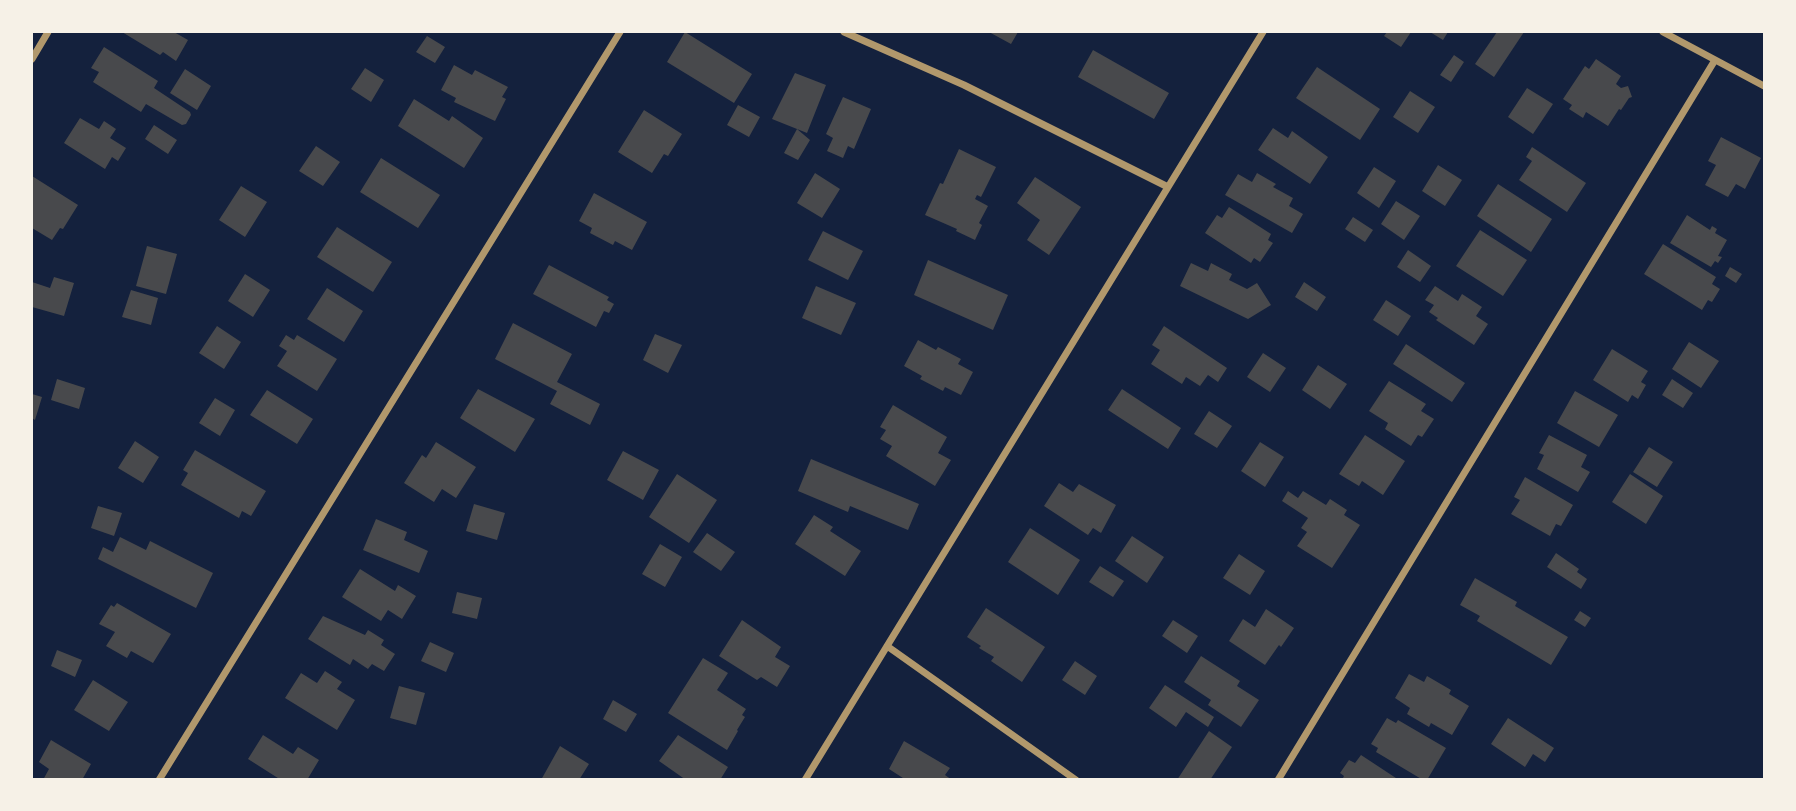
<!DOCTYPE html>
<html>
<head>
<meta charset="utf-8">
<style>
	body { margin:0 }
	#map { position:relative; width:1796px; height:811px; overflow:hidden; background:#14213d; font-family:"Titillium Web",sans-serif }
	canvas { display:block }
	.frame { position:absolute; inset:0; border:33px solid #f6f1e7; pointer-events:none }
</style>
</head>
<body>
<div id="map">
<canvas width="1796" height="811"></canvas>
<div class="frame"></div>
</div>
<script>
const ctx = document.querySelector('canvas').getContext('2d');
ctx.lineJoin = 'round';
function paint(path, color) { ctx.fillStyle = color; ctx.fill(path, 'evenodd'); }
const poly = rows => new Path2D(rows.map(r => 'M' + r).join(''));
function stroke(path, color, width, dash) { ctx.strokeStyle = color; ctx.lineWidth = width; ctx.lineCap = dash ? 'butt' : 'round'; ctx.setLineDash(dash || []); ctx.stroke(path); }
const building = poly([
	[122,32,174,32,188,40,176,61,163,52,160,55],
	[685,32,752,74,734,103,667,62],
	[989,32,1018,32,1011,44],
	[1387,32,1411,32,1401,47,1384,36],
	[1430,32,1448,32,1443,40],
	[1497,32,1524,32,1494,77,1475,64],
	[427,36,445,47,435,63,416,52],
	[104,47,158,81,154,88,190,112,191,115,186,124,182,125,146,104,141,112,93,82,99,72,91,68],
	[1093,50,1169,93,1154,119,1078,77],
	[1454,55,1464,62,1451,82,1440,75],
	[1596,59,1621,76,1616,84,1621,88,1628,86,1632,97,1629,98,1621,110,1619,109,1608,126,1586,112,1583,118,1569,109,1572,105,1563,99,1585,66,1589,69],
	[454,65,472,75,475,70,508,87,502,97,506,99,495,121,454,102,456,98,441,90],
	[1317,67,1380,109,1360,140,1296,98],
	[365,68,384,80,371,102,351,89],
	[185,69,211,86,197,110,170,93],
	[795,73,826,85,807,133,797,129,810,140,798,160,784,153,797,129,772,119],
	[1527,88,1553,104,1533,134,1508,117],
	[1410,91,1435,107,1418,133,1393,117],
	[843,97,871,109,854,149,848,146,843,158,827,151,833,138,826,134],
	[414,99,449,121,452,116,483,138,464,168,398,126],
	[738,105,760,117,749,137,727,125],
	[644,110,682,134,668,156,664,154,652,173,618,152],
	[80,118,99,129,104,121,116,129,110,138,126,148,118,161,112,157,105,169,64,143],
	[154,125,177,140,168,154,145,139],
	[1273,128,1288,138,1292,131,1328,157,1310,184,1258,150],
	[1721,137,1761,158,1745,189,1736,184,1728,197,1705,185,1716,165,1708,161],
	[316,146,340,162,323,186,299,171],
	[1532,147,1586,183,1567,212,1519,180,1532,161,1526,157],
	[959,149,996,167,981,197,977,195,975,199,988,206,979,223,982,225,975,240,956,231,957,229,925,215,940,183,943,184],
	[381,158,440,195,418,228,360,192],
	[1438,165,1462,180,1445,206,1422,191],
	[1374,167,1396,181,1379,208,1357,193],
	[815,173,840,189,822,218,797,203],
	[1257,173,1276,184,1273,187,1293,198,1289,206,1303,214,1292,233,1225,195,1238,174,1252,182],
	[32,176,78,205,63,229,60,228,52,240,32,228],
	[1035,177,1081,207,1049,255,1027,240,1040,220,1017,203],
	[1498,184,1552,219,1531,252,1477,216],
	[241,186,267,202,245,237,219,220],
	[594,193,647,222,632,250,615,241,613,245,590,233,592,228,579,221],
	[1396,201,1420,216,1404,240,1381,224],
	[1229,207,1271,234,1268,240,1273,243,1260,262,1254,258,1251,263,1205,233,1217,215,1222,218],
	[1687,215,1710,230,1712,226,1717,229,1715,233,1727,240,1718,256,1722,257,1718,263,1715,261,1711,267,1670,243],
	[1353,217,1373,230,1365,242,1345,229],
	[337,227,392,262,373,292,317,257],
	[1480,230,1527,260,1503,296,1456,266],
	[823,231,863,251,848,280,808,260],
	[1663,244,1716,277,1712,284,1720,289,1712,302,1708,300,1702,310,1644,274],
	[147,246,177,254,166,294,136,286],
	[1408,250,1431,266,1420,282,1397,267],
	[928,260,1008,295,993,330,914,295],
	[1191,263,1208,271,1211,263,1232,274,1229,280,1247,289,1257,283,1271,305,1248,319,1180,286],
	[549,265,609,297,607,300,614,304,609,313,604,311,596,327,533,294],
	[1730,267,1742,274,1736,283,1725,276],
	[245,274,270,290,253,317,228,301],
	[54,277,74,283,64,316,32,307,32,282,50,288],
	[1304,282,1326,297,1317,311,1295,297],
	[816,286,856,303,841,335,802,318],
	[1435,286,1458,301,1462,294,1482,307,1476,316,1488,324,1474,345,1436,320,1438,318,1429,312,1434,305,1425,300],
	[327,288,363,311,344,342,307,319],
	[131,290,158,298,151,325,122,317],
	[1386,300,1411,316,1398,336,1373,320],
	[513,323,572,354,557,382,600,404,590,425,550,404,557,391,495,359],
	[217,326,241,342,224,369,199,353],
	[1164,326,1227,368,1218,382,1208,375,1200,386,1186,377,1182,384,1151,364,1160,350,1152,345],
	[655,334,682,345,668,373,643,360],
	[286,335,294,340,297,335,337,359,317,391,277,366,287,351,279,346],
	[918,340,936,350,938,347,961,359,958,364,973,372,961,395,945,387,943,391,920,379,922,376,904,366],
	[1689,342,1719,361,1701,388,1672,369],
	[1406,344,1465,383,1452,402,1393,364],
	[1612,349,1648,371,1641,382,1646,385,1638,399,1632,395,1628,402,1593,380],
	[1263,353,1286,368,1270,392,1247,377],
	[1318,365,1347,384,1330,409,1302,390],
	[57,379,85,388,79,409,51,400],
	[1672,379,1693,393,1683,408,1662,395],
	[1389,381,1426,404,1421,411,1434,419,1422,437,1418,435,1411,446,1385,429,1388,423,1369,411],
	[478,389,535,419,515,452,460,418],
	[1122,389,1181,428,1168,449,1108,410],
	[267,390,313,419,297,444,250,415],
	[1575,391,1618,415,1599,447,1557,423],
	[32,394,42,397,35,420,32,418],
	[215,398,235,410,220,436,199,423],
	[893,405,947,437,938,453,951,460,935,486,886,456,892,446,880,439,886,430,880,427],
	[1209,411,1232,426,1217,448,1194,434],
	[1365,435,1405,461,1383,495,1362,481,1359,486,1339,474],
	[1549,435,1587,455,1581,467,1590,472,1578,492,1537,469,1544,455,1539,453],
	[135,441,159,457,143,483,118,468],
	[436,442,476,467,456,498,442,489,434,502,404,483,422,455,426,458],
	[1260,442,1284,457,1265,487,1241,471],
	[1649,447,1673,462,1657,487,1633,472],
	[195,450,266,491,251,516,242,511,239,518,181,485,188,473,183,470],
	[623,451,659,470,643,500,607,480],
	[811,459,919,504,908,530,850,506,848,512,798,491],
	[677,474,717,500,689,543,649,517],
	[1630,474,1663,496,1646,524,1612,502],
	[1525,477,1573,505,1561,526,1556,524,1550,536,1511,514,1520,500,1514,497],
	[1059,483,1073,492,1079,484,1116,505,1101,533,1093,528,1088,535,1044,506],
	[1288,491,1298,498,1303,491,1326,505,1330,499,1347,510,1344,515,1360,525,1332,568,1297,546,1307,532,1301,528,1308,518,1282,501],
	[474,504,505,513,497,540,466,531],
	[98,506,122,513,114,536,91,528],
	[814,515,833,527,830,531,861,551,845,576,795,544],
	[376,519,407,532,404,540,428,551,419,573,363,550],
	[1030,528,1080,560,1058,595,1008,562],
	[707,533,735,552,721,571,693,552],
	[1132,536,1164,557,1147,583,1115,561],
	[120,537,146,550,150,541,213,573,196,608,98,559,103,547,113,552],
	[660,544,682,557,665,587,642,574],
	[1556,553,1579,569,1577,572,1587,579,1581,589,1547,567],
	[1239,554,1265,571,1250,595,1223,578],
	[1100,566,1124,581,1113,597,1089,582],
	[360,569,395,591,398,585,416,596,402,619,388,610,381,621,342,597],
	[1475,578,1517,602,1515,606,1568,637,1551,665,1477,621,1480,616,1460,605],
	[457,592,482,598,477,619,452,613],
	[117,603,171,634,153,663,131,651,127,658,106,646,115,632,99,624,111,605,114,607],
	[986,608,1045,647,1022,682,991,661,994,657,979,648,981,646,967,637],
	[1266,609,1294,628,1281,647,1279,645,1265,665,1229,641,1243,619,1255,627],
	[1580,611,1591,618,1585,627,1574,620],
	[323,616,365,635,368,630,384,640,381,645,395,654,384,671,372,664,368,669,353,659,350,665,308,639],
	[742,620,781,647,775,657,790,666,777,687,761,677,757,680,719,656],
	[1173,620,1198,636,1187,653,1162,636],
	[430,642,454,653,446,672,421,661],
	[57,650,82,660,75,677,51,666],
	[1201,656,1240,681,1237,686,1259,700,1241,727,1208,705,1211,700,1184,682],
	[703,658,728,673,717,690,746,709,742,715,745,717,737,730,738,731,727,750,668,713],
	[1075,661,1097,676,1085,695,1062,680],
	[325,671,342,682,337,689,355,700,337,730,285,698,301,673,317,683],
	[1409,674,1424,682,1427,676,1451,690,1449,694,1469,706,1452,735,1431,723,1429,727,1407,714,1410,708,1395,698],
	[93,680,128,702,109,731,74,710],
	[1165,685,1214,717,1208,727,1186,712,1176,727,1149,708],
	[399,686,425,693,416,725,390,718],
	[613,700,637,714,626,732,603,719],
	[1387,718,1396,723,1398,720,1446,748,1427,780,1423,780,1376,752,1378,748,1371,744],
	[1508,718,1554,748,1545,762,1533,754,1525,767,1491,744],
	[1209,731,1232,747,1210,780,1177,780],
	[263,735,293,754,298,747,319,760,307,780,281,780,248,759],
	[678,735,728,767,720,780,686,780,659,761],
	[51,740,91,764,82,780,43,780,49,769,39,762],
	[904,741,950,768,945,775,952,780,906,780,889,769],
	[560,746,589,764,579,780,541,780],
	[1361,755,1399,780,1342,780,1344,776,1340,773,1349,760,1355,763]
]);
const minor = poly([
	[844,32,964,85,1168,187],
	[1663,32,1764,86],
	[32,59,48,32],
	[887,646,1076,780],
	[159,780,620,32],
	[805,780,1263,32],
	[1278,780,1715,60]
]);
paint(building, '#48494c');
stroke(minor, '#b1986c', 7);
</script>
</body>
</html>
